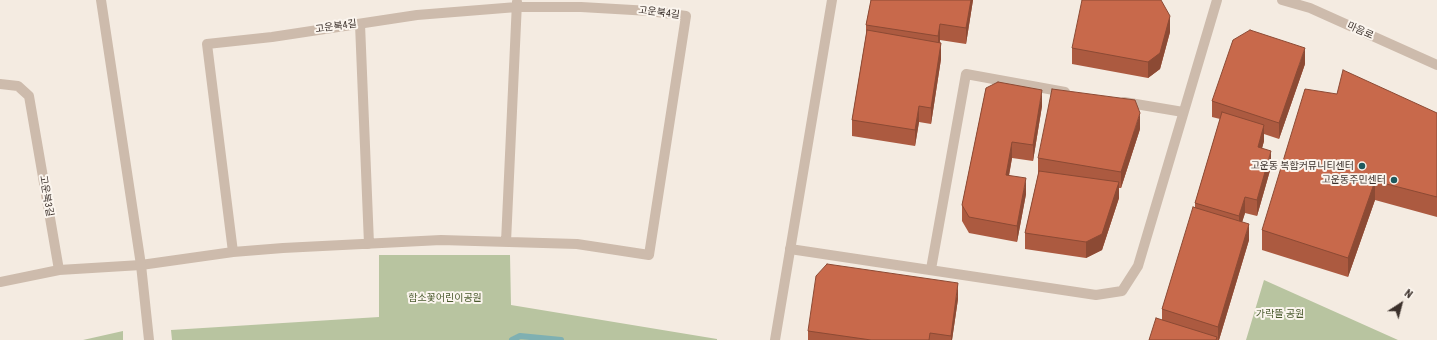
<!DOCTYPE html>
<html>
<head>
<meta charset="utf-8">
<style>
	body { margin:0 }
	#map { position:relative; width:1437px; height:340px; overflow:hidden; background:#f4ebe1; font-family:"Roboto Condensed",sans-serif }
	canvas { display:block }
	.north { position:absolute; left:1381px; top:284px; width:40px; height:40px; -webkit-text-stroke:3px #fbf5ee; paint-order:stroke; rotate:36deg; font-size:11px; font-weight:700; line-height:16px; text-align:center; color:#3b302b }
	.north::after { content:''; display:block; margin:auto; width:14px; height:18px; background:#3b302b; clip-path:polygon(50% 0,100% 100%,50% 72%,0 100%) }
</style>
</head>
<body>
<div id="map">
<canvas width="1437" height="340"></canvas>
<div class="north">N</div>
</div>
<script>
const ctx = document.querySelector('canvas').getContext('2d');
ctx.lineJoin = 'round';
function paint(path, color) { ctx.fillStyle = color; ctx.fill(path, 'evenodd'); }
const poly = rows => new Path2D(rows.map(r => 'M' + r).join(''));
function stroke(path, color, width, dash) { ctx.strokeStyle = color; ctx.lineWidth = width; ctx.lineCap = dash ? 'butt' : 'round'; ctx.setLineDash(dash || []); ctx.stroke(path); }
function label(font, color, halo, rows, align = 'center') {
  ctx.font = font + ' "Roboto Condensed","Noto Sans KR",sans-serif'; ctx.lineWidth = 4; ctx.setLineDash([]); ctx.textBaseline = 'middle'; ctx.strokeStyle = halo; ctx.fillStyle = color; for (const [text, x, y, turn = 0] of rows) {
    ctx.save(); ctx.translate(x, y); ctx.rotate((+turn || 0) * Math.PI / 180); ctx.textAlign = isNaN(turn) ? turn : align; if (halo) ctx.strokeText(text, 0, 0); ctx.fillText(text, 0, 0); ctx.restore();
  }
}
const green = poly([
	[379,255,510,255,511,305,717,339,717,340,172,340,171,330,379,317],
	[1264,280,1398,340,1246,340],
	[123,331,123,340,83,340]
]);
const stream = poly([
	[512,340,520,336,561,340]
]);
const minor = poly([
	[360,24,369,244],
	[0,84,18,86,29,96,59,270,0,282],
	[1124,102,1183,112],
	[506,242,517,2],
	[790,249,1096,295,1122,291,1138,266,1217,0],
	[931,269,966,74,1065,92],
	[59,270,141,265,233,252,283,248,441,240,577,244,649,255,686,16,650,11,581,7,517,7,417,15,272,37,207,44,233,252]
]);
const tertiary = poly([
	[101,0,141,265,149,340],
	[1282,0,1310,8,1437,65],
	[775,340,832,0]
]);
const wall = poly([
	[871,0,973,0,966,44,940,40,941,59,931,124,919,122,915,146,852,136,852,120,866,35,866,25],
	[1170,32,1160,69,1148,78,1072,64,1072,48],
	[1305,64,1279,139,1264,134,1264,141,1262,148,1271,167,1257,216,1245,213,1242,222,1249,240,1219,340,1149,340,1162,320,1162,309,1195,207,1195,203,1220,119,1212,117,1212,101],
	[986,88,1042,106,1033,161,1012,158,1009,176,1026,194,1017,242,969,233,962,221,962,205],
	[1437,113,1437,217,1375,200,1348,277,1262,250,1262,230],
	[1140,129,1121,188,1119,188,1119,198,1102,250,1086,258,1025,249,1025,233,1038,175,1038,158],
	[958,299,952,340,808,340,808,331]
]);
const shadedWall = poly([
	[971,0,973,0,966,44,966,28],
	[1170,16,1170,32,1160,69,1148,78,1148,62],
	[940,24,940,40,938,52,938,36],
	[941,43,941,59,931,124,931,108],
	[1305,48,1305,64,1279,139,1279,123],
	[1042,90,1042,106,1033,161,1033,145],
	[919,106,919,122,915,146,915,130],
	[1140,113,1140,129,1121,188,1121,172],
	[1264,125,1264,141,1258,163,1258,147],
	[1012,142,1012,158,1006,191,1006,175],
	[1271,151,1271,167,1257,216,1257,200],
	[1026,178,1026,194,1017,242,1017,226],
	[1375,181,1375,200,1348,277,1348,258],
	[1119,182,1119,198,1102,250,1086,258,1086,242],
	[1245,197,1245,213,1239,232,1239,216],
	[1249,224,1249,240,1219,340,1218,340,1218,327],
	[958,283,958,299,952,340,951,340,951,336]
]);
const building = poly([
	[871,0,971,0,966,28,940,24,938,36,866,25,871,0],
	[1082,0,1161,0,1170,16,1160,53,1148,62,1072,48,1082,0],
	[867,30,941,43,931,108,919,106,915,130,852,120,867,30],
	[1250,30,1305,48,1279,123,1212,101,1233,40,1250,30],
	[1343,70,1437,113,1437,197,1375,181,1348,258,1262,230,1305,89,1337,94,1343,70],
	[998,82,1042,90,1033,145,1012,142,1006,175,1026,178,1017,226,969,217,962,205,986,88,998,82],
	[1052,89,1135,100,1140,113,1121,172,1038,158,1052,89],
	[1222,112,1264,125,1258,147,1271,151,1257,200,1245,197,1239,216,1195,203,1222,112],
	[1039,171,1119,182,1102,234,1086,242,1025,233,1039,171],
	[1193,207,1249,224,1218,327,1162,309,1193,207],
	[827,264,958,283,951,336,930,333,929,340,871,340,808,331,816,276,827,264],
	[1156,318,1217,337,1216,340,1149,340,1156,318]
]);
const markers = [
	[1362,166,4,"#1f5a5e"],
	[1394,180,4,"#1f5a5e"]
];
const streetNames = [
	["고운북4길",659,13,7],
	["고운북4길",336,27,-8],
	["마음로",1360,31,24],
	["고운북3길",46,196,80]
];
const poiNames = [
	["고운동 복합커뮤니티센터",1354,166],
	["고운동주민센터",1386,180]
];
const parkNames = [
	["함소꽃어린이공원",445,298],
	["가락뜰 공원",1280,314]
];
paint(green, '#b8c4a0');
stroke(stream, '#7fb0b2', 6);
stroke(minor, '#cdbbac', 10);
stroke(tertiary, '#cdbbac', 10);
paint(wall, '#ac5a40');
paint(shadedWall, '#8c4a34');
paint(building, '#c8694b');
stroke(building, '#8c4a34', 1);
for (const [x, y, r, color] of markers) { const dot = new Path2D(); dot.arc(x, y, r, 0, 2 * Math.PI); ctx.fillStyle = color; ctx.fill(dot); stroke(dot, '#fbf5ee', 1.5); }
label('10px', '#3b302b', '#fbf5ee', streetNames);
label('10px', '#3b302b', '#fbf5ee', poiNames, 'right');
label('10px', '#4a5a2e', '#fbf5ee', parkNames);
</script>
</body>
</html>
